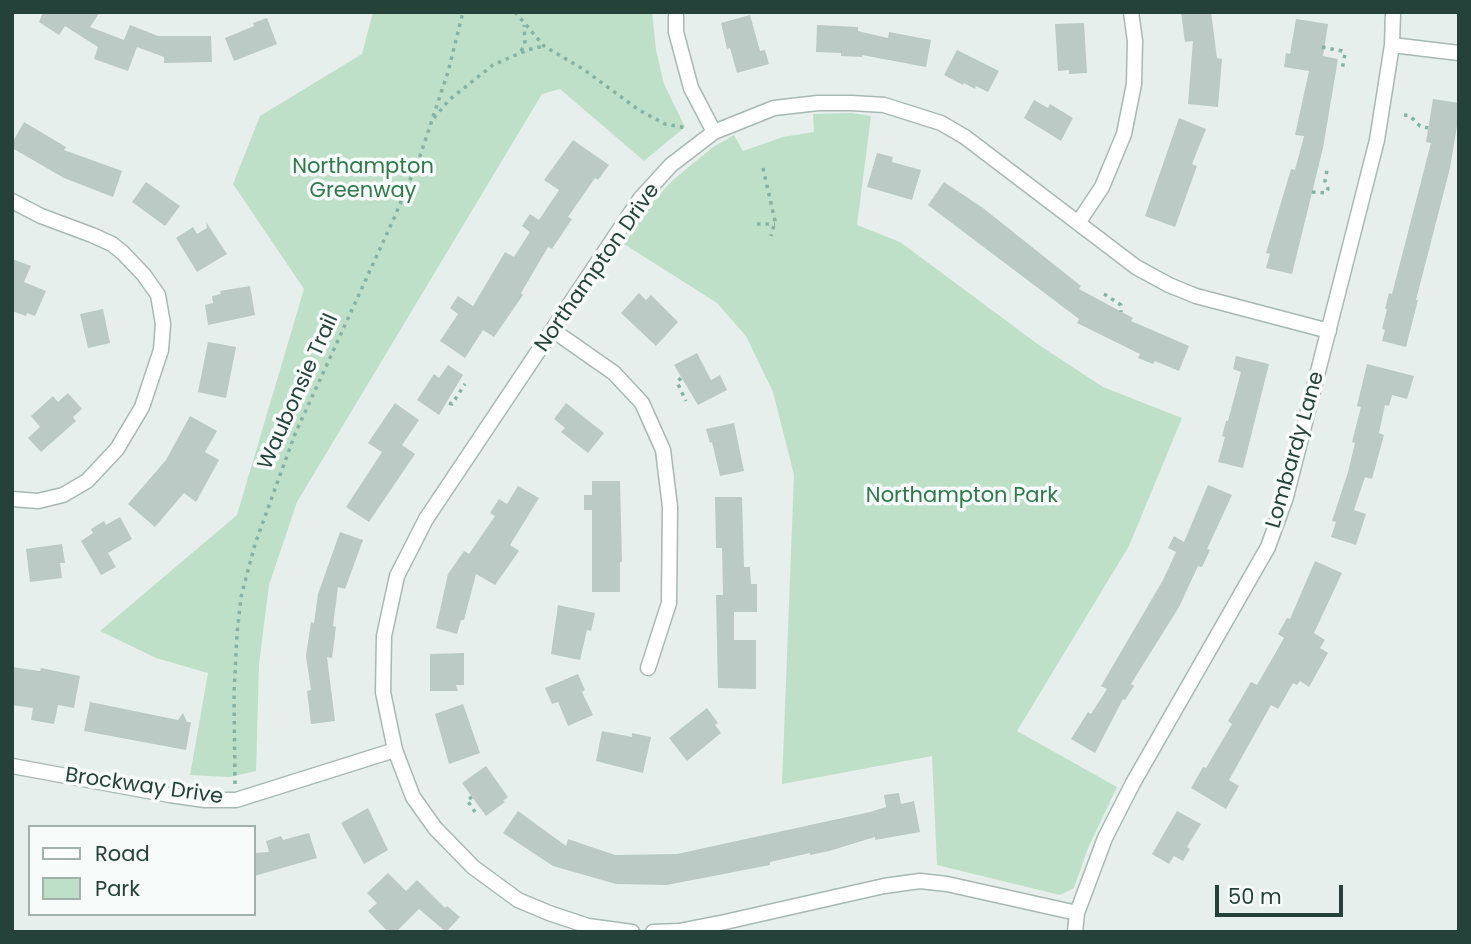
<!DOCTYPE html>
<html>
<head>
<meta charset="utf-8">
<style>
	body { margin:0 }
	#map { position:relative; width:1471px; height:944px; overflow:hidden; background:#e6efeb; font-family:Poppins,sans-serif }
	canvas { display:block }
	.frame { position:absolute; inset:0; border:14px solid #24423a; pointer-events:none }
	.legend { position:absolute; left:28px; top:825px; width:228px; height:91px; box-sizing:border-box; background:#f7fbf9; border:2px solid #a3b1ad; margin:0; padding:9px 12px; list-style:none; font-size:21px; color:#24423a }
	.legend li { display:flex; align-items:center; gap:14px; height:35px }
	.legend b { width:35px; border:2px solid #a3b1ad }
	.scale { position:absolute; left:1215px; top:885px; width:128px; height:32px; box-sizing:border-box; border:4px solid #24423a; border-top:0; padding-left:9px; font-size:21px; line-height:24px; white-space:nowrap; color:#24423a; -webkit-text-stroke:5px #f7fbf9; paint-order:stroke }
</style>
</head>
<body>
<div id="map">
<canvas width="1471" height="944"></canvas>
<div class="frame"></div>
<ul class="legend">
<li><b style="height:9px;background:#fff"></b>Road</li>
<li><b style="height:19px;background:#bfe0c8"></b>Park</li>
</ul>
<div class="scale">50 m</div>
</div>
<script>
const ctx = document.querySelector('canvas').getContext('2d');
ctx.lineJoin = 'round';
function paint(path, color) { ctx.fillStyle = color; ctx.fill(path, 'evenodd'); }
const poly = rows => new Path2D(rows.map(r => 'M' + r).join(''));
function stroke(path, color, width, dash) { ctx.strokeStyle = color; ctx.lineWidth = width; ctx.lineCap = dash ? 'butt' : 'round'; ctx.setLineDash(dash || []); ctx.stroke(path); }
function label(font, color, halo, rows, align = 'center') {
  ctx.font = font + ' Poppins,sans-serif'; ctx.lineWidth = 7; ctx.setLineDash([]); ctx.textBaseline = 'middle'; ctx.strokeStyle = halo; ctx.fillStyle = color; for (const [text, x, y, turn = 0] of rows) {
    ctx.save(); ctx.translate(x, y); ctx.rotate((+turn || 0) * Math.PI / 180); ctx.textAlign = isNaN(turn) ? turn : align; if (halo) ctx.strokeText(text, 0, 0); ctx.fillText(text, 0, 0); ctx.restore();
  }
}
const green = poly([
	[373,12,652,12,656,50,664,84,685,127,644,161,560,89,542,94,297,502,269,585,259,664,256,771,230,777,190,775,208,673,156,658,100,631,237,515,304,289,233,184,260,116,362,54],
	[851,113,871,116,857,225,900,242,1039,345,1103,387,1182,418,1129,546,1017,731,1117,787,1088,848,1074,888,1060,895,937,865,932,756,782,784,794,475,773,392,746,336,717,303,624,244,655,199,673,180,713,147,734,135,743,151,783,137,814,132,813,114]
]);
const building = poly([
	[43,12,100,12,90,27,124,40,130,25,158,36,211,36,212,62,164,63,164,57,137,47,128,71,94,59,98,47,65,26,59,35,39,22],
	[1181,12,1211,12,1217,58,1222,59,1218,107,1188,104,1193,41,1185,42],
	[750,15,760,51,765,50,769,64,737,73,730,48,727,49,721,23],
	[267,18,277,44,234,61,225,38,254,26,253,23],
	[1296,19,1328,24,1323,56,1338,59,1323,148,1292,274,1266,268,1270,254,1266,253,1291,169,1295,170,1304,136,1295,135,1309,71,1284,67,1286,53,1290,54],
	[1084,23,1087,73,1069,74,1069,70,1058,71,1055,24],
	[817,25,858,27,858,31,888,38,889,32,931,40,926,67,862,55,862,57,841,56,841,53,816,52],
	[957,50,999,71,988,92,976,86,975,89,964,83,963,85,944,75],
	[1433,99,1459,103,1459,114,1450,168,1416,300,1418,300,1406,347,1382,341,1385,330,1382,329,1387,309,1385,309,1389,293,1392,294,1431,143,1426,142],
	[1034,100,1048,108,1050,104,1073,118,1061,141,1024,118],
	[1179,118,1206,129,1192,164,1197,166,1175,227,1145,216],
	[24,122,66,147,64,150,122,171,113,197,64,178,12,148,12,143],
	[573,140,609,165,598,180,595,178,568,217,572,219,552,249,548,247,521,293,523,295,494,337,483,330,465,358,440,341,458,314,450,308,458,296,473,306,505,252,514,257,530,232,522,226,530,214,539,220,559,190,544,180],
	[877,153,893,157,892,162,921,170,912,200,867,187],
	[146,182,180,206,165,226,132,202],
	[944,182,983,208,1081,286,1079,289,1133,318,1131,321,1189,346,1179,371,1155,361,1153,364,1138,358,1140,354,1077,323,1079,319,928,205],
	[206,222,227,254,197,272,176,238,193,227,197,234,207,228],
	[12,259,31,266,24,282,46,291,35,316,27,313,26,316,12,311],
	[250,286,255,315,208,325,205,305,213,303,212,296,221,294,220,291],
	[639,293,646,300,651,295,678,322,656,346,621,313],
	[103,309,110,343,88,348,80,314],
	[208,342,236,347,226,398,198,392],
	[697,353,711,380,720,375,727,390,698,405,674,365],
	[1236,356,1269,364,1243,468,1218,462,1225,437,1222,436,1226,421,1228,421,1241,372,1233,369],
	[1367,364,1414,376,1407,399,1392,395,1389,406,1385,405,1379,433,1384,435,1372,479,1365,477,1354,510,1366,514,1356,545,1331,537,1336,522,1332,521,1348,472,1355,443,1352,442,1361,407,1357,406],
	[448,365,463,375,439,415,417,400,434,374,439,378],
	[68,393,82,409,73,417,76,421,41,452,28,438,40,427,31,416,53,396,58,402],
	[395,403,419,420,402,445,415,454,369,522,346,507,382,452,368,443],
	[566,403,604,433,588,453,561,432,565,428,554,419],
	[190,416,217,431,205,452,219,460,196,502,184,493,155,527,128,504,166,460],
	[734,423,744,471,720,476,712,442,710,443,706,429],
	[592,481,620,481,622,562,620,562,620,592,592,592,592,510,584,510,584,495,592,495],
	[1208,485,1232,495,1207,549,1210,550,1202,567,1198,566,1179,607,1131,684,1134,686,1125,700,1123,699,1095,753,1071,739,1088,712,1091,714,1107,689,1101,686,1163,580,1176,552,1168,548,1174,536,1184,542],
	[518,486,539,498,510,545,519,551,495,585,476,574,464,620,461,620,457,634,436,628,448,574,464,551,469,554,495,516,490,513,499,499,507,504],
	[715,497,742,497,744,567,750,567,751,584,757,584,757,612,734,612,734,640,756,640,756,689,718,688,716,595,723,595,722,548,716,548],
	[120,517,132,539,108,553,116,567,101,575,81,541,93,533,91,529,104,521,106,525],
	[340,532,363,540,345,589,338,587,333,626,336,627,332,658,327,657,335,721,311,724,307,691,311,690,306,656,311,622,314,623,318,594],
	[62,544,65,563,60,563,62,578,30,582,26,549],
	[1315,561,1342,573,1314,633,1325,640,1320,648,1328,653,1309,687,1300,681,1297,685,1293,683,1278,709,1271,705,1229,780,1239,786,1226,809,1191,788,1203,767,1206,768,1232,724,1228,721,1251,682,1257,685,1284,638,1278,634,1287,618,1290,619],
	[558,605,595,613,591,631,587,630,580,660,551,654],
	[464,653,464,685,456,685,458,691,430,691,430,654],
	[12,667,40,671,41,668,80,676,74,708,58,705,54,724,31,720,33,708,12,705],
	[578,674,585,690,582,692,593,715,568,726,558,702,552,704,545,688],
	[90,702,178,720,183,713,187,722,191,722,186,750,84,731],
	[463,704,480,753,449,764,435,714],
	[707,708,718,723,715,725,721,733,687,761,669,738],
	[602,731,632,737,632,733,651,737,643,773,596,761],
	[486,766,508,797,503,801,505,802,486,816,462,783],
	[899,793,901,804,914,801,920,832,875,840,875,837,829,851,810,855,810,853,770,862,770,865,667,885,616,884,553,866,503,833,518,811,566,846,568,839,615,855,677,854,870,812,886,807,884,795],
	[368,808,388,850,364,864,341,823],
	[1177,811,1201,824,1187,847,1190,849,1183,861,1174,856,1169,864,1152,854],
	[309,833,317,858,254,876,254,853,269,852,266,841,281,836,283,840],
	[388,873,406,891,417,880,445,908,447,906,460,917,446,932,419,909,396,932,388,932,368,911,377,903,367,893]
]);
const path = poly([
	[515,12,544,46,583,69,639,110,665,124,687,128],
	[1322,47,1342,51,1345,54,1342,70],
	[521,51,525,44,524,25],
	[1404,115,1410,116,1420,126,1428,128],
	[434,118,449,100,493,65,527,50,544,46],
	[763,168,775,221,771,236],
	[1312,192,1326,193,1328,189,1325,181,1327,170],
	[757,224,775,224],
	[1104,294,1121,305,1121,312],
	[681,378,677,382,686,401],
	[449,403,452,404,465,384],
	[235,784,234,693,237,634,241,597,255,544,295,434,395,216,420,156,448,72,463,12],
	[472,797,467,800,475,812]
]);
const minor = poly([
	[676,12,676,32,691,88,714,132],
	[1392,45,1459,53],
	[12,201,41,216,92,235,112,244,123,253,144,275,158,295,163,324,161,350,142,407,117,449,87,481,63,495,38,501,12,499],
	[1078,223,1102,187,1124,134,1134,84,1135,41,1131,12],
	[554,331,614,373,642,403,663,450,670,507,669,603,648,668],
	[12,766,170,795,205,800,236,800,395,750],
	[632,932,588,926,549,913,518,900,473,867,435,828,413,797,395,750,383,692,384,636,397,576,426,519,640,199,671,165,714,132,774,108,818,103,852,103,884,105,941,123,965,137,1136,267,1169,285,1196,296,1329,331],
	[653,932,679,931,725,922,884,886,920,881,947,884,1077,913],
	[1075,932,1077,913,1105,838,1133,783,1268,547,1286,497,1377,140,1392,45,1393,12]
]);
const parkNames = [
	["Northampton",363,168],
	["Greenway",363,192],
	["Northampton Park",962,497]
];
const streetNames = [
	["Northampton Drive",598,268,-55],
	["Waubonsie Trail",299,392,-66],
	["Lombardy Lane",1296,450,-74],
	["Brockway Drive",144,787,8]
];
paint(green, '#bfe0c8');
paint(building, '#bbcac4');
stroke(minor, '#a8b8b2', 17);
stroke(path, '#86b3a5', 3.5, [3.5, 5]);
stroke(minor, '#fff', 14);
label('21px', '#2d7a4b', '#f7fbf9', parkNames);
label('21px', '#24423a', '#f7fbf9', streetNames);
</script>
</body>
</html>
